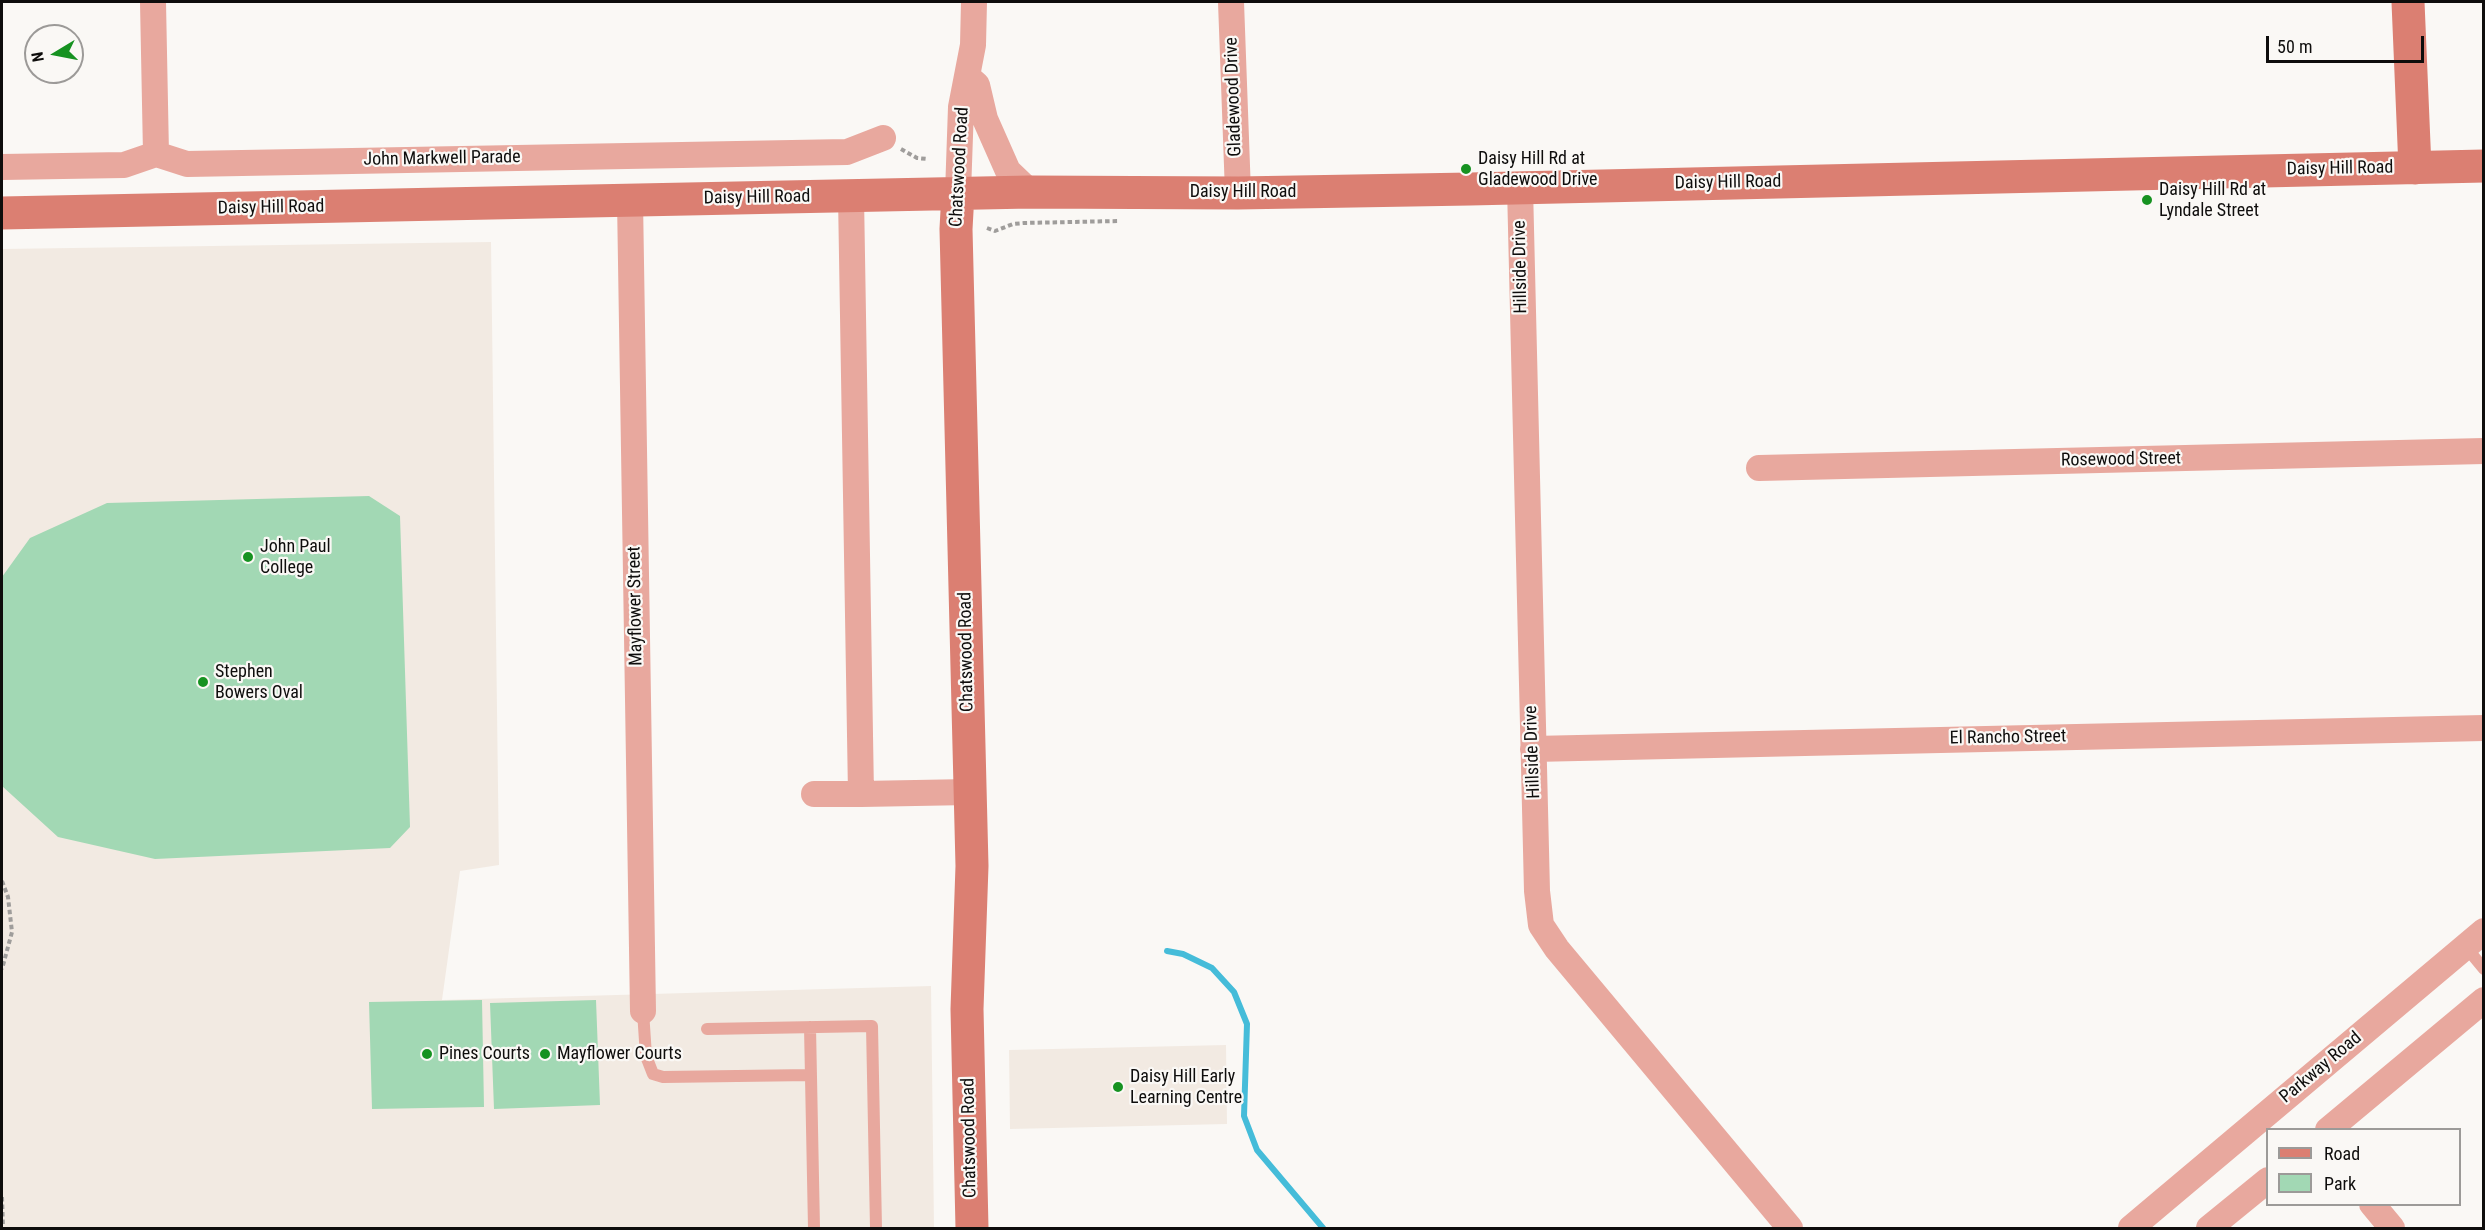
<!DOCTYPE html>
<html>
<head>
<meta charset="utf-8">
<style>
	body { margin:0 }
	#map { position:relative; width:2485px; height:1230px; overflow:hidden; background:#faf8f5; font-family:"Roboto Condensed",sans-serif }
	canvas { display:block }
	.frame { position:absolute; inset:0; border:3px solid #0e0d0c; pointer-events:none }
	.legend { position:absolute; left:2266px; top:1128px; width:195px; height:78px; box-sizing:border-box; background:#faf8f5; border:2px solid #9c9a98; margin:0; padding:8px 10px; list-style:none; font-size:18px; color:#0e0d0c }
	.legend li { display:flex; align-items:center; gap:12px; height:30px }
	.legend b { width:30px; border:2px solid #9c9a98 }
	.north { position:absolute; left:24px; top:24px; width:60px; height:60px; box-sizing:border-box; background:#faf8f5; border:2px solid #9c9a98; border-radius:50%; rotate:260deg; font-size:16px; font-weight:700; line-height:24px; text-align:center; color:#0e0d0c }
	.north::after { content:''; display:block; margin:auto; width:21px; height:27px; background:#169221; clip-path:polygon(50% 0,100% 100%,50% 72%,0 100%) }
	.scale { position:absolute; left:2266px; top:36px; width:158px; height:27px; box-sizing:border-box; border:3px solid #0e0d0c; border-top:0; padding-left:8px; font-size:18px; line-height:21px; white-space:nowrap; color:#0e0d0c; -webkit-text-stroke:4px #faf8f5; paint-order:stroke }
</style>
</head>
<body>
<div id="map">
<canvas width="2485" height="1230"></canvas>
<div class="frame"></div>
<ul class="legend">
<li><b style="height:8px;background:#db7f72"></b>Road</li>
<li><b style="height:16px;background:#a2d8b4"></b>Park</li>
</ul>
<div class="north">N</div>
<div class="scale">50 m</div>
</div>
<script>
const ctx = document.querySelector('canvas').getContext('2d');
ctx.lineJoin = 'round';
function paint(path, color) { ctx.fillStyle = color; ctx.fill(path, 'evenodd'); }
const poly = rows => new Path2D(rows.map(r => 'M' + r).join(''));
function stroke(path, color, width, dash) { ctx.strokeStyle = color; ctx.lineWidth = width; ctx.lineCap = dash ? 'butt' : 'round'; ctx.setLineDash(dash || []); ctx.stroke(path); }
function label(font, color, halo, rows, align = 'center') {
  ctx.font = font + ' "Roboto Condensed",sans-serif'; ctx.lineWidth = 4.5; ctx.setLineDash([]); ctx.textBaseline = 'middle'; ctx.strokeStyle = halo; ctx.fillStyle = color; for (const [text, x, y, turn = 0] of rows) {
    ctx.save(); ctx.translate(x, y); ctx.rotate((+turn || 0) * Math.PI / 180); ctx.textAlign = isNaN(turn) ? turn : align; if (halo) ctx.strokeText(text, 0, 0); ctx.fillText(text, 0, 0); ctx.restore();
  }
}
const built = poly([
	[491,242,499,865,460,871,442,1000,931,986,934,1228,2,1228,2,249],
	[1226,1045,1227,1124,1010,1129,1009,1050]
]);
const green = poly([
	[369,496,400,516,410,827,390,848,155,859,58,837,2,786,2,577,30,538,107,503],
	[482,1000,484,1107,372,1109,369,1002],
	[596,1000,600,1105,494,1109,490,1003]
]);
const stream = poly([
	[1167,951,1183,954,1212,968,1234,992,1247,1024,1244,1116,1257,1150,1323,1228]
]);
const path = poly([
	[901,149,917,158,927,159],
	[987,228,995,231,1013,224,1024,223,1119,221],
	[2,881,8,897,12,932,2,969],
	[2,1197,3,1228]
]);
const lane = poly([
	[2465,946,2484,969],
	[643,1011,646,1056,653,1074,663,1077,811,1075],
	[810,1027,814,1228],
	[707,1029,872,1026,876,1228]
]);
const street = poly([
	[153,2,156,154],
	[1231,2,1238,193],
	[968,77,977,85,985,119,1008,171,1030,192],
	[2,167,124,165,156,154,187,164,847,152,883,138],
	[1520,187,1537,891,1541,925,1557,949,1790,1228],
	[958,193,961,107,973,45,974,2],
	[851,196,861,794,970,792],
	[630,200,643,1011],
	[1759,468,2484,451],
	[1533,749,2484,728],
	[814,794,861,794],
	[2328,1130,2484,1000],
	[2372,1204,2392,1228],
	[2131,1228,2484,931],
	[2209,1228,2268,1180]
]);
const secondary = poly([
	[2408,2,2415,168],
	[958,193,956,229,972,866,967,1009,972,1228],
	[2,213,1030,192,1238,193,1470,189,2484,166]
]);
const markers = [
	[1466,169,6,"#169221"],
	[2147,200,6,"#169221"],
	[248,557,6,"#169221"],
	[203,682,6,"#169221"],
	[427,1054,6,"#169221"],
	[545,1054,6,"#169221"],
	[1118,1087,6,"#169221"]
];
const streetNames = [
	["Gladewood Drive",1234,97,-92],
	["John Markwell Parade",442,159,-1],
	["Chatswood Road",960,167,-87],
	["Daisy Hill Road",2340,169,-1],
	["Daisy Hill Road",1728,183,-1],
	["Daisy Hill Road",1243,192],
	["Daisy Hill Road",757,198,-1],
	["Daisy Hill Road",271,208,-1],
	["Hillside Drive",1521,267,-91],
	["Rosewood Street",2121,460,-1],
	["Mayflower Street",636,606,-91],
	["Chatswood Road",967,652,-91],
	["El Rancho Street",2008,738,-1],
	["Hillside Drive",1533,752,-92],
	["Parkway Road",2321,1068,-40],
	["Chatswood Road",970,1138,-91]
];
const poiNames = [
	["Daisy Hill Rd at",1478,159],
	["Gladewood Drive",1478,180],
	["Daisy Hill Rd at",2159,190],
	["Lyndale Street",2159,211],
	["John Paul",260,547],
	["College",260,568],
	["Stephen",215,672],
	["Bowers Oval",215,693],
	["Pines Courts",439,1054],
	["Mayflower Courts",557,1054],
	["Daisy Hill Early",1130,1077],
	["Learning Centre",1130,1098]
];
paint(built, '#f2eae2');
paint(green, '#a2d8b4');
stroke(stream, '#45bcd9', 6);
stroke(path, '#9f9d9b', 4, [4.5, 3]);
stroke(lane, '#e8a89e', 12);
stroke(street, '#e8a89e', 26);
stroke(secondary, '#db7f72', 33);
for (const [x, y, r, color] of markers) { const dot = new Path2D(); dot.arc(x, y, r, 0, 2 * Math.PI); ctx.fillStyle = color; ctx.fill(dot); stroke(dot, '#faf8f5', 2); }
label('18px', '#0e0d0c', '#faf8f5', streetNames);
label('18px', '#0e0d0c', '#faf8f5', poiNames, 'left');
</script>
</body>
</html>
